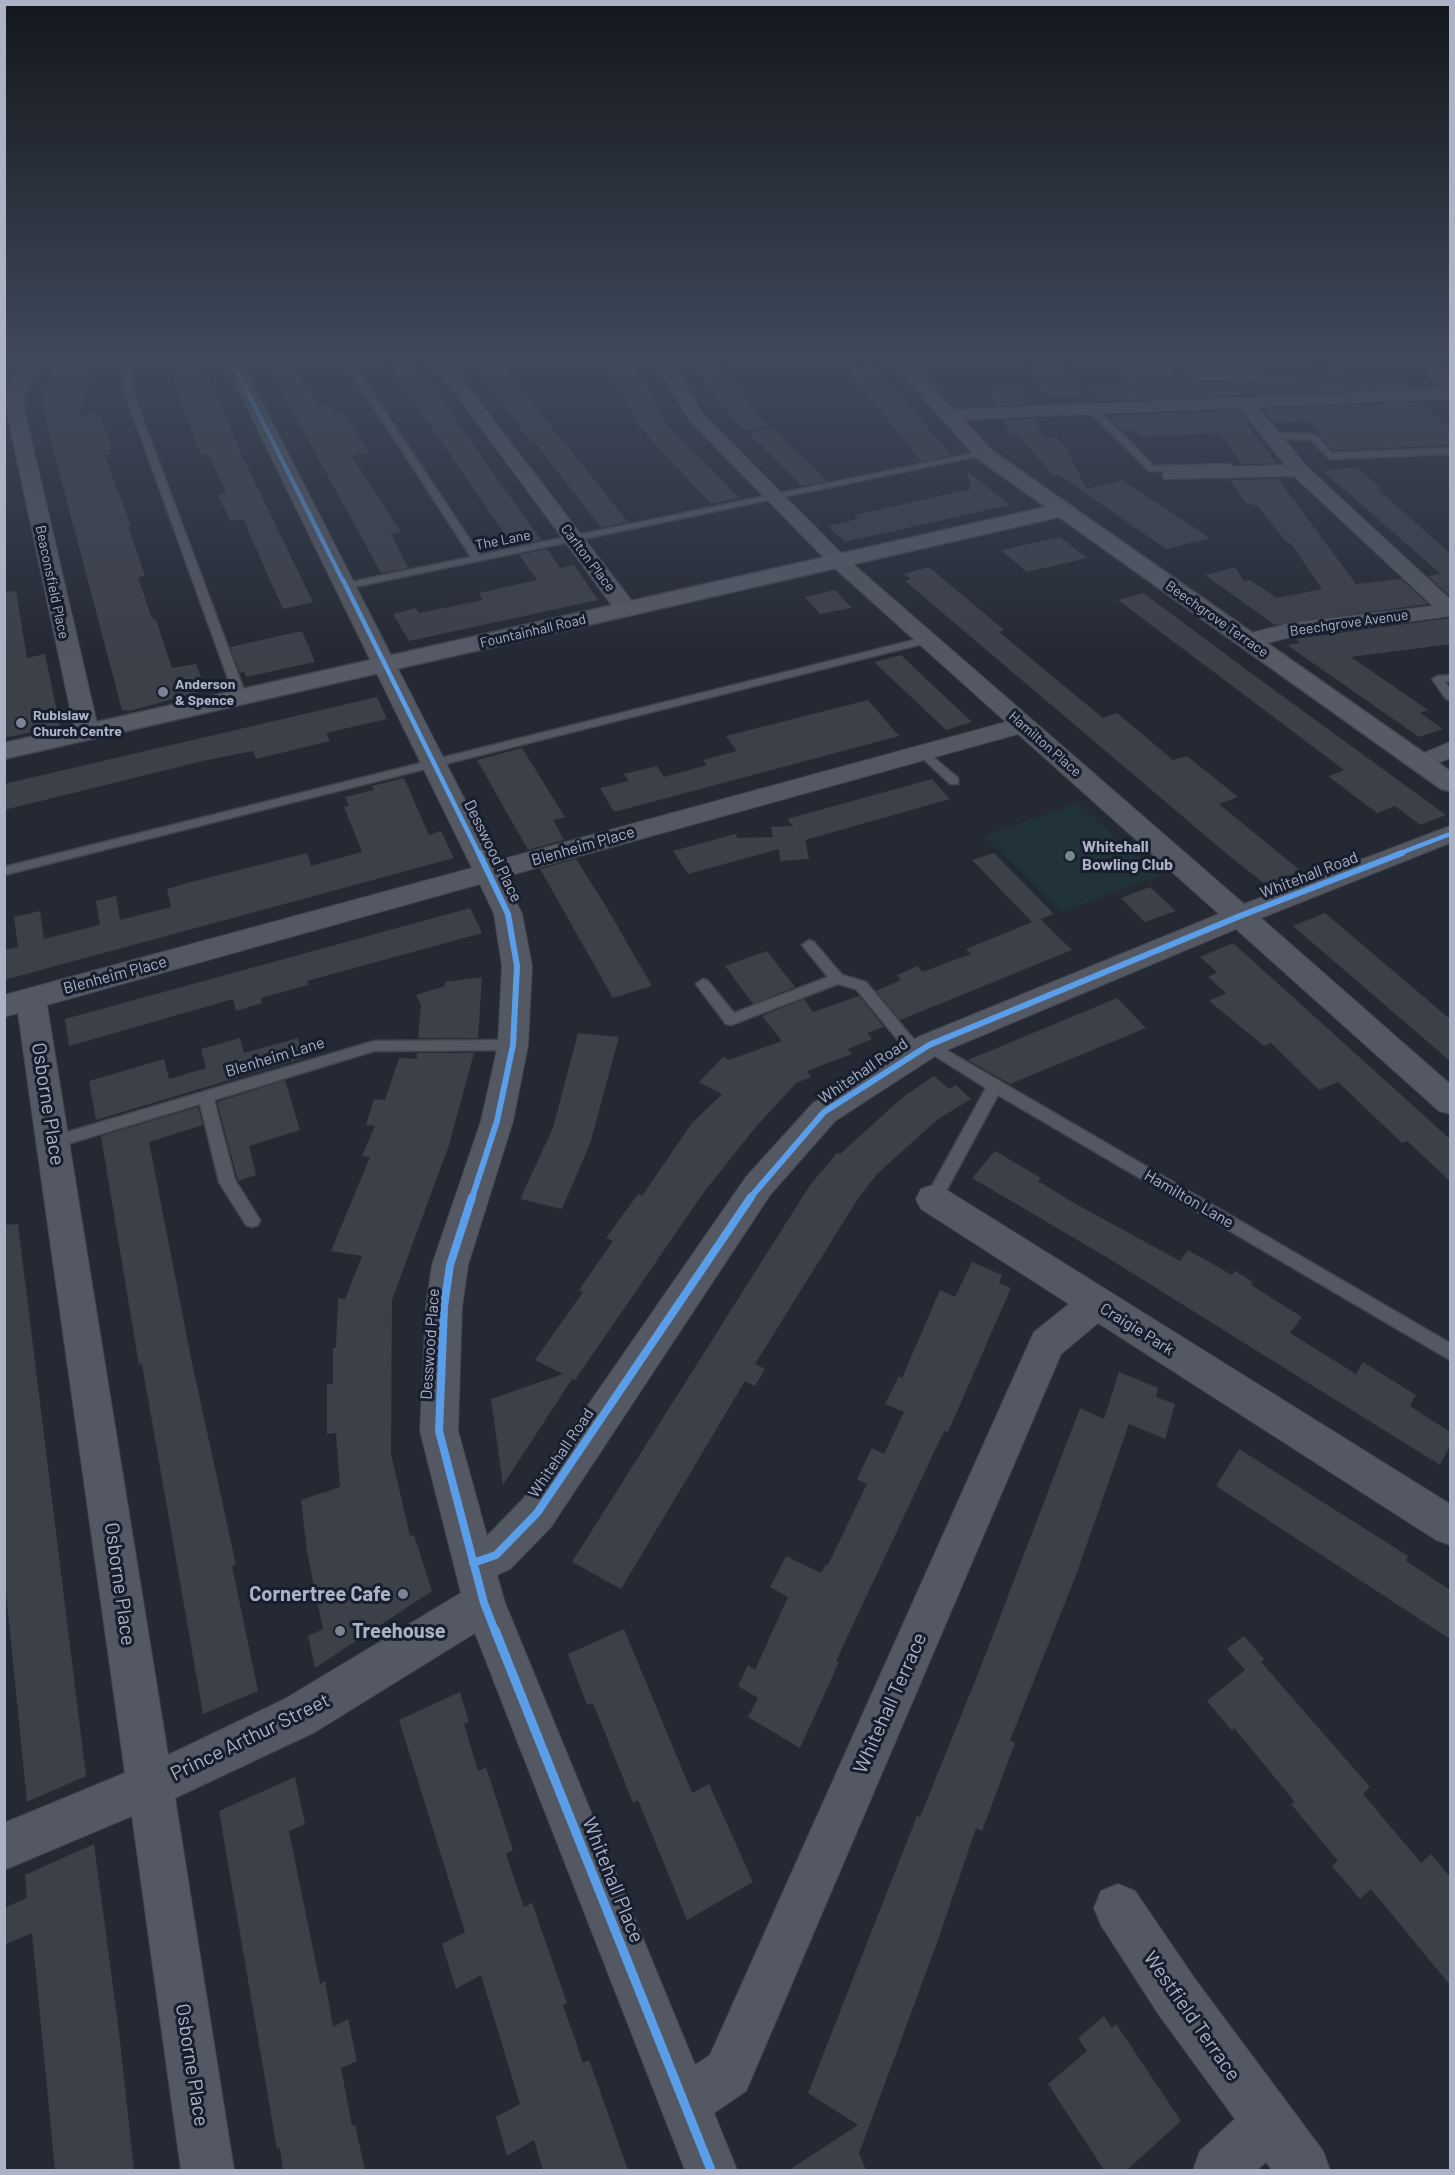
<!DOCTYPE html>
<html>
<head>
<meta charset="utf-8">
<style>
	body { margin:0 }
	#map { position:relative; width:1455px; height:2175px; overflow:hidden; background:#242933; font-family:Barlow,sans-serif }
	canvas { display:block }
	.frame { position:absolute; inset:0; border:6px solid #acb3c6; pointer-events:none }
</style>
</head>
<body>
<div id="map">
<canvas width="1455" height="2175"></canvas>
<div class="frame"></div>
</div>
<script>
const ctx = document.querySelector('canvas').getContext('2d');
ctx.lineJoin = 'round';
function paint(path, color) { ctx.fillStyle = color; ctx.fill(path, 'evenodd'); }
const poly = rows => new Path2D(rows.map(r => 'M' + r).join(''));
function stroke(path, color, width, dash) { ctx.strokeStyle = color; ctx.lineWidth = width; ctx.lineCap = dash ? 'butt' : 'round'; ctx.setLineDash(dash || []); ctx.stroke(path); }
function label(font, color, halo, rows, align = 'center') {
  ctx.font = font + ' Barlow,sans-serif'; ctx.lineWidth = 6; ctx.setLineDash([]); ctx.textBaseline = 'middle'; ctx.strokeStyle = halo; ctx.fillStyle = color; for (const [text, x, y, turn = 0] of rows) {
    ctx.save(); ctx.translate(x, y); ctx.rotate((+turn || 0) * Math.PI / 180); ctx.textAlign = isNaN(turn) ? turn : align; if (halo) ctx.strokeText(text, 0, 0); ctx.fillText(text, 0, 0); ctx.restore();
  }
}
const green = poly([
	[1078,803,1158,876,1062,912,984,836]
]);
const building = poly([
	[58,363,98,364,77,417,99,413,112,449,109,450,111,454,104,455,131,525,128,526,145,576,138,577,152,618,156,620,172,668,196,664,206,690,130,711,122,710,42,407,47,382],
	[175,363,203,363,243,458,313,602,283,609,243,519,230,521,218,495,226,493,209,454,201,455,181,403,172,377,180,376],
	[266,363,292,363,318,406,329,404,335,415,345,413,369,453,351,456,401,532,391,534,408,568,381,573],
	[387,363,415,363,541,540,513,546],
	[472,363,500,363,628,522,601,528,534,441,530,441],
	[606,363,632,363,669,427,739,498,711,504,640,427],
	[695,363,721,363,755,413,768,426,745,431,724,408],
	[867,363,873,363,951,455,921,462,852,374],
	[1065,363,1085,395,1045,396,1027,364],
	[1116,363,1162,363,1178,380,1255,384,1265,379,1324,377,1313,366,1342,365,1348,371,1390,370,1409,388,1101,401,1092,387,1132,385],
	[1020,388,1027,404,997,406,989,389],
	[1423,402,1450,430,1450,445,1333,450,1308,421,1274,423,1263,409],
	[1239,410,1249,424,1246,424,1276,463,1242,464,1220,433,1139,437,1135,431,1122,431,1110,416],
	[1034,419,1044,438,1058,438,1060,443,1064,443,1086,489,1122,480,1210,538,1166,549,1058,474,1054,477,1019,435,1010,435,1003,420],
	[772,428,810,464,827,481,802,486,749,433],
	[1356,467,1382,489,1377,489,1450,553,1450,596,1428,576,1441,574,1323,471],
	[967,471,1010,505,845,542,828,526,858,519,855,515,971,489],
	[1278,479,1356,584,1401,579,1428,604,1275,625,1205,575,1235,567,1244,581,1250,580,1277,598,1322,589,1292,545,1286,542,1258,506,1246,503,1230,480],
	[1060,537,1087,558,1027,572,1001,550],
	[547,549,560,568,574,565,598,600,409,641,393,614,416,608,419,613,483,600,479,593,537,580,519,555],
	[929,567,1004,630,999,632,1103,718,1117,713,1173,760,1187,756,1238,797,1219,804,1301,871,1266,885,1227,854,905,581,911,579,904,574],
	[835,590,852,608,820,614,805,597],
	[16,591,27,658,45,654,60,726,4,738,4,592],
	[1143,593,1266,684,1446,815,1420,825,1395,806,1377,813,1328,776,1344,770,1118,600],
	[1450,618,1450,644,1351,657,1428,710,1420,713,1443,729,1419,737,1287,645,1300,643,1295,639],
	[302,631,315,662,246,677,244,672,240,673,230,647],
	[901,655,925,678,972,722,946,730,874,662],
	[377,697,387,719,326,733,330,741,256,759,253,751,207,760,4,810,4,784],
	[868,700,899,736,614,812,600,788,629,781,624,774,657,766,664,777,707,765,703,760,737,751,726,736],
	[522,748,565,817,553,820,564,840,528,850,477,760],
	[404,778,429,835,441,831,454,858,4,980,4,950,18,947,14,917,40,911,44,939,100,925,96,901,116,896,120,920,171,907,167,889,191,882,307,853,311,866,362,852,344,807,349,806,345,797,374,790,372,786],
	[932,779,950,799,805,840,809,859,780,861,779,849,688,874,673,851,735,834,738,838,773,837,771,827,793,826,787,819],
	[994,853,1054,914,1032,922,972,860],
	[576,859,604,903,652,986,613,998,540,869],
	[1150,887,1176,911,1145,922,1121,898],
	[470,908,482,933,307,981,308,985,261,998,262,1003,236,1011,233,999,69,1046,65,1019],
	[1325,913,1450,1019,1450,1061,1293,926],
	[1040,919,1072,950,900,1020,876,991,901,980,897,975,918,966,922,972,971,954,966,949],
	[1233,943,1450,1139,1450,1181,1407,1141,1402,1143,1338,1082,1319,1090,1271,1043,1264,1046,1209,1001,1226,993,1208,977,1217,972,1200,957],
	[767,951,795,987,753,1004,725,966],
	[482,977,478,1038,418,1038,421,1005,416,995,445,986,445,982],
	[859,996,884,1027,867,1033,872,1039,848,1049,852,1054,807,1071,811,1077,796,1083,754,1129,704,1192,575,1380,572,1379,503,1485,491,1399,563,1374,535,1360,583,1292,579,1290,613,1241,606,1238,638,1194,642,1196,692,1123,722,1094,699,1082,723,1057,729,1060,782,1041,762,1016,804,999,813,1012],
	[1117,998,1146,1028,1010,1084,968,1060],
	[578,1033,619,1037,590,1144,562,1209,520,1199,553,1128],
	[240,1038,244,1053,298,1038,303,1058,96,1120,89,1081,164,1059,169,1079,206,1068,201,1049],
	[417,1053,474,1053,449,1145,392,1300,391,1454,410,1536,414,1535,432,1591,315,1668,308,1636,323,1629,307,1552,301,1500,340,1487,336,1433,327,1434,327,1384,333,1384,333,1348,336,1348,338,1298,345,1299,362,1256,331,1251,370,1157,362,1156,375,1126,366,1125,374,1099,385,1100,399,1058,417,1059],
	[934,1076,949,1089,956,1085,971,1099,937,1120,878,1173,859,1197,755,1364,765,1369,755,1386,745,1381,621,1589,572,1562,810,1185,837,1153,840,1154,903,1097],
	[285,1080,300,1130,249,1146,256,1175,238,1181,217,1102],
	[198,1107,203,1125,149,1142,191,1358,236,1565,232,1566,258,1691,203,1714,142,1364,139,1365,101,1136],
	[995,1151,1041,1178,1038,1181,1074,1203,1180,1261,1188,1250,1232,1275,1235,1271,1253,1282,1251,1285,1302,1317,1290,1333,1356,1374,1363,1362,1416,1395,1410,1406,1450,1432,1450,1445,1440,1465,1108,1258,972,1178],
	[18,1224,86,1776,27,1802,4,1572,4,1225],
	[972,1262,1002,1275,999,1283,1011,1288,948,1432,944,1431,836,1661,839,1662,800,1748,748,1717,758,1698,738,1686,748,1665,755,1670,788,1597,770,1587,786,1556,821,1573,826,1564,828,1565,867,1484,857,1479,872,1448,884,1454,904,1412,885,1404,899,1376,902,1378,940,1290,955,1297],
	[1119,1372,1158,1388,1156,1397,1175,1404,1165,1439,1129,1424,1076,1575,1010,1740,1015,1743,982,1831,976,1828,937,1943,859,2153,866,2170,789,2170,858,2125,808,2093,917,1816,920,1817,980,1669,1080,1408,1104,1419],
	[1239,1449,1408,1556,1406,1561,1450,1590,1450,1639,1216,1486],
	[624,1629,692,1793,709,1784,753,1882,687,1920,638,1800,633,1803,593,1703,587,1705,568,1654],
	[1244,1636,1264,1659,1261,1662,1370,1787,1363,1794,1421,1863,1431,1854,1450,1877,1450,1985,1371,1889,1360,1899,1332,1866,1338,1861,1291,1804,1295,1802,1234,1728,1232,1731,1207,1701,1245,1670,1227,1649],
	[460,1692,469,1722,464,1724,478,1771,486,1767,513,1850,506,1854,516,1884,524,1907,532,1903,567,2003,563,2005,583,2063,589,2060,628,2170,543,2170,534,2140,507,2156,496,2117,520,2104,481,1975,456,1989,442,1944,465,1932,399,1720],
	[295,1777,305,1824,289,1831,320,1984,325,1981,333,2027,348,2019,352,2038,357,2061,341,2068,352,2126,355,2125,365,2170,283,2170,280,2148,277,2149,219,1811],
	[94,1844,119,2032,134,2170,55,2170,32,1933,6,1944,4,1908,27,1898,25,1875],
	[1104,2016,1112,2028,1116,2024,1181,2121,1127,2170,1104,2170,1048,2084,1087,2051,1078,2038]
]);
const lane = poly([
	[132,363,140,363,131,374,132,390,247,698,245,700,237,700,235,698,124,390,123,374,132,363],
	[345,363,353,363,480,555,984,451,988,454,345,589,340,586,341,584,471,557,345,363],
	[1088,406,1094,406,1154,466,1229,464,1234,467,1229,470,1149,471,1088,410,1088,406],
	[1270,433,1307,433,1317,436,1332,453,1450,448,1450,454,1330,459,1311,440,1267,438,1267,434,1270,433],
	[926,637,931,640,930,642,4,875,4,867,926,637],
	[1450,675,1450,681,1445,682,1450,689,1450,700,1446,699,1432,679,1438,676,1450,675],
	[922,748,958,778,958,784,950,784,918,754,916,752,922,748],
	[809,940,814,942,842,975,866,982,921,1048,923,1052,921,1056,911,1056,856,989,838,984,731,1025,726,1024,696,984,703,979,708,981,734,1013,828,977,802,945,809,940],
	[513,1040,520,1045,513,1050,374,1051,214,1100,235,1180,260,1220,258,1225,252,1227,246,1225,219,1182,200,1104,54,1148,49,1146,46,1142,49,1138,54,1136,374,1041,513,1040],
	[929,1040,1450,1343,1450,1360,998,1095,939,1204,933,1205,927,1204,925,1199,986,1088,924,1049,922,1045,924,1041,929,1040]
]);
const street = poly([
	[21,363,38,363,24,394,24,408,99,732,96,737,87,739,78,737,75,732,6,408,6,394,21,363],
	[225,363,242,363,496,861,1006,722,831,565,689,420,656,363,673,363,702,413,845,557,1244,904,1450,826,1450,843,1261,918,1450,1084,1450,1114,1439,1111,1236,929,940,1053,835,1121,770,1195,551,1527,510,1569,497,1575,505,1603,695,2065,710,2055,1034,1332,1069,1304,921,1209,916,1199,921,1189,933,1185,945,1189,1450,1504,1450,1545,1436,1540,1098,1323,1061,1354,746,2091,714,2113,737,2170,685,2170,475,1633,315,1732,175,1798,234,2170,181,2170,132,1816,4,1870,4,1823,125,1773,18,1013,4,1017,4,995,472,868,225,363],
	[1018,734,1219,914,918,1037,813,1103,746,1177,523,1499,487,1536,458,1431,462,1307,468,1265,513,1121,528,1045,532,966,522,914,504,877,1018,734],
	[480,884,494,914,502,966,498,1045,481,1121,432,1265,426,1307,420,1431,461,1593,283,1700,168,1755,47,1005,480,884],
	[433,363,450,363,635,605,638,610,635,615,619,615,433,363],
	[1198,370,1255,372,1264,377,1255,382,1192,379,1189,375,1198,370],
	[1450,389,1450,399,1258,407,1306,466,1450,599,1450,616,1291,637,1248,648,1240,646,1237,641,1240,636,1290,623,1433,606,1294,476,1165,479,1162,475,1165,471,1172,469,1285,465,1240,408,947,420,938,415,947,410,1450,389],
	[1450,742,1450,758,1421,770,1412,768,1409,763,1412,758,1450,742],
	[1118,1884,1135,1891,1195,1979,1323,2151,1330,2170,1272,2170,1266,2162,1257,2170,1193,2170,1200,2151,1235,2119,1159,2015,1101,1925,1094,1908,1101,1891,1118,1884]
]);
const secondary = poly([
	[892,363,911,363,991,450,1450,771,1450,791,1441,789,1059,517,4,759,4,743,1046,507,977,458,892,363],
	[1416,363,1436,363,1450,377,1450,391,1444,390,1416,363]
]);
const cyclewayFar4 = poly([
	[233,363,343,581]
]);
const cyclewayFar3 = poly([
	[343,580,479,854],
	[1398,854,1450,834]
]);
const cyclewayFar2 = poly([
	[472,1198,497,1121,513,1045,517,966,508,914,479,853],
	[750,1198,824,1112,929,1045,1240,916,1402,853]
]);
const cyclewayFar1 = poly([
	[472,1197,450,1265,444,1307,439,1431,484,1603,495,1631],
	[473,1563,496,1555,537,1513,751,1197]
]);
const cycleway = poly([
	[495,1630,711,2170]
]);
const markers = [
	[163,692,6,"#7c8393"],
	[21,723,6,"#7c8393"],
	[1070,856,6,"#7c8393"],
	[403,1594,6,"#7c8393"],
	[340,1631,6,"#7c8393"]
];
const farStreetnames = [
	["The Lane",503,540,-11],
	["Carlton Place",588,558,53],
	["Beaconsfield Place",52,582,78],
	["Beechgrove Terrace",1217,619,35],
	["Beechgrove Avenue",1349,623,-8],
	["Fountainhall Road",533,631,-13],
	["Hamilton Place",1045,744,41]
];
const farPoinames = [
	["Anderson",175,684],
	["& Spence",175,700],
	["Rubislaw",33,715],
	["Church Centre",33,731]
];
const streetNames = [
	["Blenheim Place",583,846,-16],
	["Desswood Place",493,851,64],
	["Whitehall Road",1309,875,-21],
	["Blenheim Place",115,975,-15],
	["Blenheim Lane",275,1057,-17],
	["Whitehall Road",863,1071,-34],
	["Hamilton Lane",1189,1199,30],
	["Craigie Park",1137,1329,32],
	["Desswood Place",430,1344,-86],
	["Whitehall Road",561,1453,-56]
];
const poiNames = [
	["Whitehall",1082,847],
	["Bowling Club",1082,865]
];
const nearStreetnames = [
	["Osborne Place",48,1104,81],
	["Osborne Place",120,1584,82],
	["Whitehall Terrace",890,1703,-66],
	["Prince Arthur Street",250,1737,-26],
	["Whitehall Place",613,1880,68],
	["Westfield Terrace",1192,2016,55],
	["Osborne Place",192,2065,81]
];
const nearPoinames = [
	["Cornertree Cafe",391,1594],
	["Treehouse",352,1631,"left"]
];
paint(green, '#213339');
paint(building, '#3c4049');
stroke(lane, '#40444c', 3);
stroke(street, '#40444c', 2);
stroke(secondary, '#40444c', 3);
paint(lane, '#545862');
paint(street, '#545862');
paint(secondary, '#575b66');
stroke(cyclewayFar4, '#5a9eea', 4);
stroke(cyclewayFar3, '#5a9eea', 4.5);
stroke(cyclewayFar2, '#5a9eea', 6);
stroke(cyclewayFar1, '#5a9eea', 8);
stroke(cycleway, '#5a9eea', 9);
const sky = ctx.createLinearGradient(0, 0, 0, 668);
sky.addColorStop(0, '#14171c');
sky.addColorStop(0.54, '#3f495b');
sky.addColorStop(1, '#3f495b00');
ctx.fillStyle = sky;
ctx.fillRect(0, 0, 1455, 668);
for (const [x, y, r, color] of markers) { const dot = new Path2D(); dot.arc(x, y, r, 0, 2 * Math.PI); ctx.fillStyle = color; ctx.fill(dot); stroke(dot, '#171e2e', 2); }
label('14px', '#acb3c6', '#171e2e', farStreetnames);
label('bold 14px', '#acb3c6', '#171e2e', farPoinames, 'left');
label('16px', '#acb3c6', '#171e2e', streetNames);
label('bold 16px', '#acb3c6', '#171e2e', poiNames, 'left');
label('20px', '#acb3c6', '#171e2e', nearStreetnames);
label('bold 20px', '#acb3c6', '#171e2e', nearPoinames, 'right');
</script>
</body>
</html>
